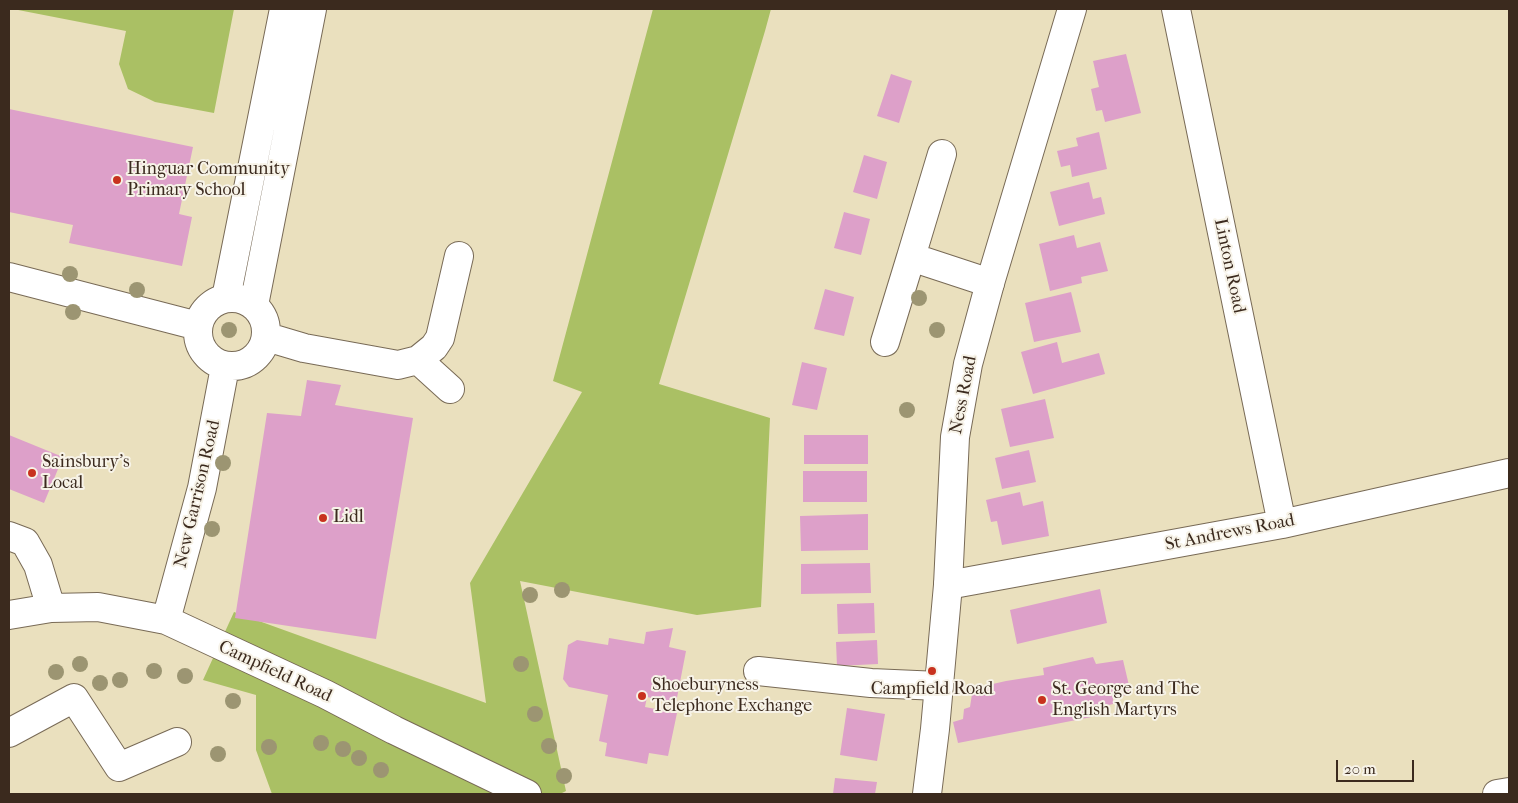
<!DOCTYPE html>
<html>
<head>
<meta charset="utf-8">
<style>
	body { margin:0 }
	#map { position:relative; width:1518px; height:803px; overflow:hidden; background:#eae0be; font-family:"IM FELL French Canon",serif }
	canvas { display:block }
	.frame { position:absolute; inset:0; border:10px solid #3b2a1e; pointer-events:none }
	.scale { position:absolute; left:1336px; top:760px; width:78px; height:22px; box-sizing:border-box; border:2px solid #3b2a1e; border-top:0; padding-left:6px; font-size:15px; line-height:18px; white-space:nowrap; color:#3b2a1e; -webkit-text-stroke:4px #f7f3e8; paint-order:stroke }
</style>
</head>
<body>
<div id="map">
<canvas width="1518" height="803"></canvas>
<div class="frame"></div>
<div class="scale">20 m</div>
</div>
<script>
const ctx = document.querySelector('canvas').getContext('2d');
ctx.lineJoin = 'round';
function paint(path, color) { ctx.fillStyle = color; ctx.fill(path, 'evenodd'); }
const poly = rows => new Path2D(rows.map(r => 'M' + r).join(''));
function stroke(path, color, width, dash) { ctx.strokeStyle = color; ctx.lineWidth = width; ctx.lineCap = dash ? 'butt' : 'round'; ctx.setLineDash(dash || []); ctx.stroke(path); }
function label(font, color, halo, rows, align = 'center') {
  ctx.font = font + ' "IM FELL French Canon",serif'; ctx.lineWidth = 4; ctx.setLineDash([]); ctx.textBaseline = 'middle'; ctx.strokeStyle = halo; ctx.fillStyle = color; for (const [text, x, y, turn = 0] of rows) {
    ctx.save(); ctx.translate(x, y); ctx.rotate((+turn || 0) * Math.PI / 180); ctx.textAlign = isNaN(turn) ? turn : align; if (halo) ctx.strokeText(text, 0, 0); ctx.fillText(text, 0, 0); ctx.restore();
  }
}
const green = poly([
	[13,9,234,9,214,113,155,102,128,89,119,64,126,31],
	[653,9,771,9,765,31,659,384,770,418,761,607,697,615,520,581,566,791,560,794,272,794,256,750,256,695,203,680,234,612,486,703,470,583,582,392,553,381]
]);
const building = poly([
	[1126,54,1141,113,1105,122,1102,110,1096,111,1091,89,1099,87,1093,61],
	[891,74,912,81,899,123,877,116],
	[9,109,193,147,179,214,192,217,182,266,69,243,73,225,9,212],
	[1099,132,1107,169,1072,177,1070,165,1061,167,1057,151,1078,146,1076,138],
	[864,155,887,162,877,199,853,192],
	[1089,182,1093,199,1101,197,1105,214,1059,226,1050,192],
	[844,212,870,219,861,255,834,248],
	[1074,235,1077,248,1100,242,1108,271,1081,277,1082,283,1050,291,1039,244],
	[825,289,854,297,844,336,814,329],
	[1071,292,1081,332,1034,342,1025,303],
	[1057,342,1062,363,1099,353,1105,374,1033,394,1021,352],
	[802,362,827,368,817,410,792,405],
	[307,380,341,385,335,405,413,418,376,639,235,618,267,413,301,416],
	[1045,399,1054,438,1010,447,1001,409],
	[9,435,63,457,44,503,9,489],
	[804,435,868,435,868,464,804,464],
	[1029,450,1036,482,1002,489,995,458],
	[803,471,867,471,867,502,803,502],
	[1020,492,1023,506,1043,501,1049,536,1002,545,997,521,991,522,986,500],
	[868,514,868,550,801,551,800,516],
	[870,563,871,593,801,594,801,564],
	[1100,589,1107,623,1017,644,1010,610],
	[874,603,875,633,838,634,837,604],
	[673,628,669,647,686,651,676,703,647,697,645,707,677,713,668,756,649,753,647,764,605,756,607,743,599,741,608,695,569,687,563,679,568,645,577,640,608,645,609,638,644,644,646,632],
	[877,640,878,664,837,666,836,642],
	[1093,657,1096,664,1123,660,1131,694,1113,698,1113,704,1100,707,1102,715,958,743,953,722,963,719,964,709,970,707,972,694,975,692,975,688,1006,681,1044,675,1043,668],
	[847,708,885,714,877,761,840,755],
	[835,778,877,782,875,794,833,794]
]);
const minor = poly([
	[1176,9,1282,524],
	[911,257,942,154],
	[9,277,198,326],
	'198 332a34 34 0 1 1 68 0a34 34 0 1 1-68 0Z',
	[226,298,284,9],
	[254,305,312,9],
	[267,337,304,348,398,365,418,360,434,347,440,338,459,256],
	[885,342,911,257,990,283],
	[418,360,450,389],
	[9,536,25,542,38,565,51,608],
	[948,585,1282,524,1509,473],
	[9,615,51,608,98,607,166,620,325,694,394,730,527,794],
	[166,620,202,488,225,367],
	[758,671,871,683,939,686],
	[9,733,74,698,119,767,177,742],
	[1497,794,1509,792]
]);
const major = poly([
	[927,794,935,729,948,585,955,437,968,364,990,283,1072,9]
]);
const trees = [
	[70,274],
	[137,290],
	[919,298],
	[73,312],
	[229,330],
	[937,330],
	[907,410],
	[223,463],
	[212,529],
	[562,590],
	[530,595],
	[80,664],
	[521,664],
	[154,671],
	[56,672],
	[185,676],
	[120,680],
	[100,683],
	[233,701],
	[535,714],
	[321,743],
	[549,746],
	[269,747],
	[343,749],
	[218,754],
	[359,758],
	[381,770],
	[564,776]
];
const markers = [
	[117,180,5,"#c8321e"],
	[32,473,5,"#c8321e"],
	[323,518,5,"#c8321e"],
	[932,671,5,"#c8321e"],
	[642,696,5,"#c8321e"],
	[1042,700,5,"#c8321e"]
];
const poiNames = [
	["Hinguar Community",127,170],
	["Primary School",127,191],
	["Sainsbury's",42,463],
	["Local",42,484],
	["Lidl",333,518],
	["Shoeburyness",652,686],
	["Telephone Exchange",652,707],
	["Campfield Road",932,690,"center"],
	["St. George and The",1052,690],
	["English Martyrs",1052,711]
];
const streetNames = [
	["Linton Road",1229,266,78],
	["Ness Road",964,395,-79],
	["New Garrison Road",198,494,-77],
	["St Andrews Road",1230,533,-11],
	["Campfield Road",275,672,25]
];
paint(green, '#aac064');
paint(building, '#dda0c9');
stroke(minor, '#786a56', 30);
stroke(major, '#786a56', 30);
stroke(minor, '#fff', 28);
stroke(major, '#fff', 28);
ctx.fillStyle = '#9c9572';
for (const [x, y] of trees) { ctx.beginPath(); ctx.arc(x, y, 8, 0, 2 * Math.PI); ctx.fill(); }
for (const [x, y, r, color] of markers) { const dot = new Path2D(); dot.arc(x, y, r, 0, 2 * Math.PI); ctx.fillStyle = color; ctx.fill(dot); stroke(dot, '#f7f3e8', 2); }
label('18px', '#3b2a1e', '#f7f3e8', poiNames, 'left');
label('18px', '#3b2a1e', '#f7f3e8', streetNames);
</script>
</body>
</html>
